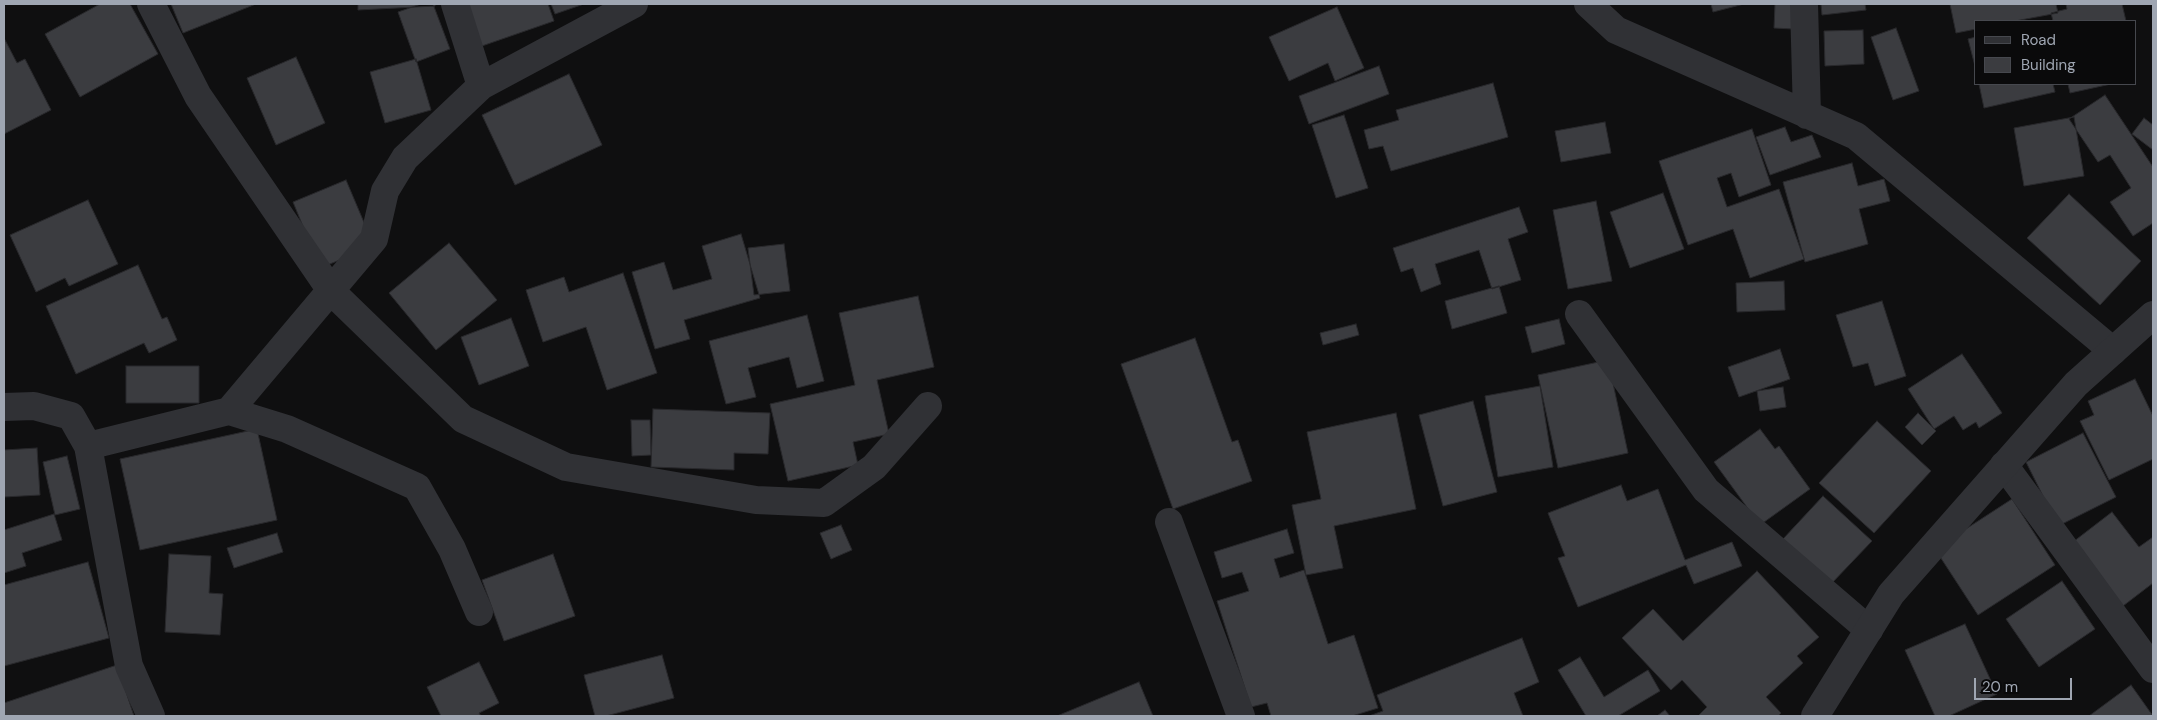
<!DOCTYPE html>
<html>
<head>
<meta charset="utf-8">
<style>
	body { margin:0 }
	#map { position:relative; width:2157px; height:720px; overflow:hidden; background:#0f0f10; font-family:"DM Sans",sans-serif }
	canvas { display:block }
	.frame { position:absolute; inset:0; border:5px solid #9fa6b2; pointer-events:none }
	.legend { position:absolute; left:1974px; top:20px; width:162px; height:65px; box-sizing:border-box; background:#0a0a0b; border:1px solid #46484e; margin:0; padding:6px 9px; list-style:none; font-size:15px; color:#9fa6b2 }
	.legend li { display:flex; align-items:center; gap:10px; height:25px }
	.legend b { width:25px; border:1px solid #46484e }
	.scale { position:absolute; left:1974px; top:678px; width:98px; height:22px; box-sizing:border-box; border:2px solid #9fa6b2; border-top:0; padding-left:6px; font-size:15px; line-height:18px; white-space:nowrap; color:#9fa6b2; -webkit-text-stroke:4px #0a0a0b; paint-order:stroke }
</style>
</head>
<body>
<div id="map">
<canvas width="2157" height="720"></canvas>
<div class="frame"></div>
<ul class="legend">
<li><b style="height:6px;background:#303135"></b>Road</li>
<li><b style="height:14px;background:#3b3c40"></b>Building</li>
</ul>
<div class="scale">20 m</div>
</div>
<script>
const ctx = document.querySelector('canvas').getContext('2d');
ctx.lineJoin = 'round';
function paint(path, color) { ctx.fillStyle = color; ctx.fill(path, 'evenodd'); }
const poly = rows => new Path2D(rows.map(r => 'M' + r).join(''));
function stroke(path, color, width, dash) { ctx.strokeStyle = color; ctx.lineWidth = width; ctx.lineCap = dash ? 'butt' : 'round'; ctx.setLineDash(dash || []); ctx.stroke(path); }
const building = poly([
	[100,4,130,4,158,54,80,97,45,34,100,4],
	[171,4,256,4,183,33,171,4],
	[358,4,435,4,435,6,358,10,358,4],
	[421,4,433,4,450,49,416,62,398,12,421,4],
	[465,4,548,4,554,21,479,47,465,4],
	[551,4,584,4,555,14,551,4],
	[1711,4,1744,4,1713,12,1711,4],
	[1775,4,1794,4,1793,29,1774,28,1775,4],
	[1821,4,1865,4,1866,10,1822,15,1821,4],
	[1950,4,2056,4,2058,13,2015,21,1976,21,1976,29,1956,33,1950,4],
	[2066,4,2122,4,2126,21,2053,21,2051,13,2067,9,2066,4],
	[1337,7,1364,68,1335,81,1328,63,1289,81,1269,37,1337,7],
	[1896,28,1919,91,1893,100,1871,37,1896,28],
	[1863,30,1864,64,1825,66,1824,31,1863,30],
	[1976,37,1976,70,1968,39,1976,37],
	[4,38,17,63,25,59,51,110,4,134,4,38],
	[296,57,325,123,276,145,247,78,296,57],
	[416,59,431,110,385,123,370,72,416,59],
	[1379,66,1389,94,1309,124,1299,96,1379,66],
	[569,74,602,145,515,185,482,115,569,74],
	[1493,83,1508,137,1391,171,1383,146,1369,149,1364,130,1399,120,1396,110,1493,83],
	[1979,84,2053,84,2055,92,1984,108,1979,84],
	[2068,84,2111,84,2070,93,2068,84],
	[2105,95,2153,167,2153,223,2133,236,2110,202,2131,188,2110,155,2098,162,2069,119,2105,95],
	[1344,115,1368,188,1336,198,1312,125,1344,115],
	[2074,117,2084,176,2024,186,2014,128,2074,117],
	[2144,118,2153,125,2153,150,2132,134,2144,118],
	[1605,122,1611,153,1561,162,1555,131,1605,122],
	[1785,127,1791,142,1812,135,1821,157,1770,175,1756,137,1785,127],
	[1752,129,1771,185,1739,197,1731,173,1717,178,1727,207,1779,189,1804,259,1750,278,1733,229,1688,245,1659,161,1752,129],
	[1852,163,1858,186,1884,179,1890,201,1859,209,1868,244,1805,262,1783,182,1852,163],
	[346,180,374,246,320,268,293,202,346,180],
	[1663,193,1684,249,1630,268,1610,212,1663,193],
	[2069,194,2141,261,2100,305,2027,238,2069,194],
	[88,200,118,264,69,286,65,278,36,292,10,235,88,200],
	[1596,201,1612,281,1568,289,1553,210,1596,201],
	[1519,207,1528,232,1508,239,1521,280,1492,289,1479,250,1435,264,1441,284,1421,292,1413,268,1401,272,1393,248,1519,207],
	[741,234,760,298,684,320,690,339,655,349,632,272,664,262,673,290,712,279,702,246,741,234],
	[449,243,497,300,436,350,389,293,449,243],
	[784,244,790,291,754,295,748,248,784,244],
	[138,265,162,319,167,317,177,340,149,353,144,343,76,374,46,306,138,265],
	[623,273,657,373,607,390,586,327,543,342,526,290,564,277,569,292,623,273],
	[1784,281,1785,310,1737,312,1736,283,1784,281],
	[1499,286,1507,313,1452,329,1445,301,1499,286],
	[918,296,934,367,877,380,889,434,853,442,858,465,788,481,770,404,855,385,839,313,918,296],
	[1882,301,1906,376,1875,386,1868,363,1853,367,1836,315,1882,301],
	[807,315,824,381,797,388,789,357,748,368,756,397,726,404,709,341,807,315],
	[511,318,529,366,479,385,461,337,511,318],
	[1559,319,1565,344,1532,353,1525,327,1559,319],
	[1356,324,1359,335,1323,345,1320,333,1356,324],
	[1195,338,1232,442,1238,440,1252,481,1173,509,1121,364,1195,338],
	[1780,349,1790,379,1739,397,1728,367,1780,349],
	[1962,354,2002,413,1979,428,1976,422,1963,430,1954,416,1934,429,1908,389,1962,354],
	[1608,360,1628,453,1558,468,1538,375,1608,360],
	[126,366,199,366,199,403,126,403,126,366],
	[2135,379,2153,416,2153,459,2109,480,2080,421,2094,415,2088,401,2135,379],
	[1540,386,1553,467,1498,477,1485,396,1540,386],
	[1783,387,1786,407,1760,411,1757,391,1783,387],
	[1473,401,1497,492,1443,506,1419,415,1473,401],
	[653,409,770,413,768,454,734,453,734,470,651,467,653,409],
	[1396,413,1416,509,1334,526,1343,568,1306,575,1292,505,1321,499,1307,432,1396,413],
	[1918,413,1936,431,1922,445,1905,427,1918,413],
	[631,420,650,420,651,455,632,456,631,420],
	[1877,421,1931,471,1874,533,1819,483,1877,421],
	[257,429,277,520,140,550,120,459,257,429],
	[1760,429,1775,449,1779,446,1810,489,1760,525,1714,462,1760,429],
	[2083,433,2116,497,2058,526,2026,462,2083,433],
	[37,448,40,495,4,497,4,450,37,448],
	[67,456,80,509,55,515,43,462,67,456],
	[1621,485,1627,501,1658,489,1685,560,1732,542,1742,566,1694,584,1686,565,1578,607,1558,558,1565,556,1548,513,1621,485],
	[1823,496,1872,541,1831,584,1783,539,1823,496],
	[2012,499,2055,565,1978,615,1935,549,2012,499],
	[2112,512,2139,547,2153,537,2153,583,2123,606,2073,542,2112,512],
	[54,514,62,540,22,553,26,566,4,573,4,530,54,514],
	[841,525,852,550,831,559,820,533,841,525],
	[1287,529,1294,553,1274,559,1280,578,1304,570,1328,644,1354,635,1378,708,1352,716,1271,716,1267,703,1251,707,1217,601,1249,591,1242,572,1222,578,1214,552,1287,529],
	[277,533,283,552,234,568,227,548,277,533],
	[169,554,211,556,209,593,223,594,220,635,165,632,169,554],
	[553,554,575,616,504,641,482,580,553,554],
	[88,562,109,638,4,666,4,585,88,562],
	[1757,571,1819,637,1797,656,1803,663,1766,697,1781,713,1778,716,1698,716,1707,707,1682,680,1671,690,1622,638,1653,609,1683,641,1757,571],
	[2062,581,2095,629,2039,667,2006,619,2062,581],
	[1965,624,1997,694,1949,716,1935,716,1905,650,1965,624],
	[1522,638,1539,682,1514,693,1523,716,1369,716,1383,711,1377,695,1522,638],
	[662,655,674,698,606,716,595,716,584,675,662,655],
	[1580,657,1604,697,1648,670,1660,691,1618,716,1586,716,1558,670,1580,657],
	[479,662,499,703,479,713,481,716,441,716,427,687,479,662],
	[117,665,134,716,4,716,4,703,117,665],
	[1139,682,1153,716,1057,716,1139,682],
	[2131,685,2153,716,2089,716,2131,685],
	[1665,710,1670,716,1657,716,1665,710]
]);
const minor = poly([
	[151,4,198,96,332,292,463,419,566,467,756,500,824,503,874,467,928,406],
	[455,4,481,86],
	[1588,4,1616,30,1856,136,2113,351],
	[1804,4,1807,115],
	[1579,314,1706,490,1869,630],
	[4,407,34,406,71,416,88,446,129,666,151,716],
	[229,411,374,239,385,191,405,158,481,86,634,4],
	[88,446,229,411,287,429,417,487,452,549,479,612],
	[2004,465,2153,669],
	[1169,522,1241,716]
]);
const tertiary = poly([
	[1815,716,1891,594,2076,384,2153,315]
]);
paint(building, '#3b3c40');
stroke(building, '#29292c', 1);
stroke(minor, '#303135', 28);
stroke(tertiary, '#303135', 28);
</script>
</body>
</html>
